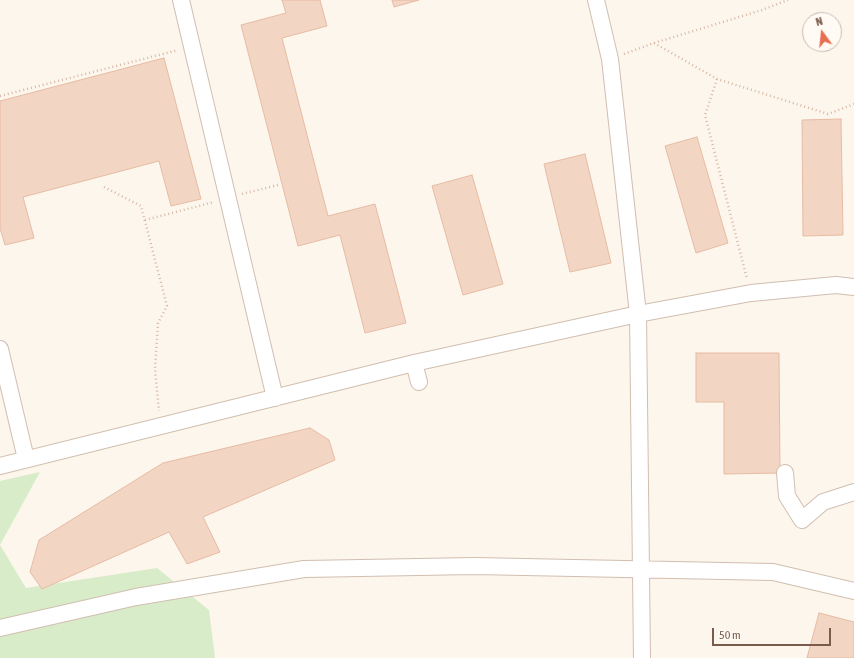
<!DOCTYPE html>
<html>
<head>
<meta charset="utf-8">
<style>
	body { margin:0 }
	#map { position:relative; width:854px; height:658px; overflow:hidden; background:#fdf6ec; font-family:"Asap Condensed",sans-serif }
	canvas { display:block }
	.north { position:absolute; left:802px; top:12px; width:40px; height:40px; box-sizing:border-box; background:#fffaf3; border:1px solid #cabbb1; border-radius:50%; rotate:345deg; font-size:11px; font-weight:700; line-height:16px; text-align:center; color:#7a5c4d }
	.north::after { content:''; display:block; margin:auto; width:14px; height:18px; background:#e76f51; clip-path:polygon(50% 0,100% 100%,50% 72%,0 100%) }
	.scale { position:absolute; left:712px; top:628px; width:119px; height:18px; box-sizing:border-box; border:2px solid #7a5c4d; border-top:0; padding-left:5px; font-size:12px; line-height:14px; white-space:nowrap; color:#7a5c4d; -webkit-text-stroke:3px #fffaf3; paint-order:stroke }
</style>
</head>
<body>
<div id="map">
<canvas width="854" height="658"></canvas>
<div class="north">N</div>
<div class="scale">50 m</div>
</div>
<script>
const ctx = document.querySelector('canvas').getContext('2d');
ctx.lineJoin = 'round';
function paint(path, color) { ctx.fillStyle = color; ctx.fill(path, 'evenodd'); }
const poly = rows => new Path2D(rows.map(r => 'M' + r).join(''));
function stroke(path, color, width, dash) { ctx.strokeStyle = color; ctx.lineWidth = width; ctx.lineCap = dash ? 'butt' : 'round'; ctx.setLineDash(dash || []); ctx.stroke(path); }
const green = poly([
	[40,472,0,545,26,588,157,568,209,610,215,658,0,658,0,481]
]);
const building = poly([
	[282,0,320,0,327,26,282,38,328,216,375,204,406,323,365,333,340,235,298,246,241,25,286,13,282,0],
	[392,0,419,0,394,7,392,0],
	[164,58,201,199,171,206,159,161,23,197,34,238,5,245,0,228,0,101,164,58],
	[841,119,843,235,803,236,802,120,841,119],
	[697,137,728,243,696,253,665,146,697,137],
	[585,154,611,263,570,272,544,164,585,154],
	[472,175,503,284,463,295,432,186,472,175],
	[696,353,779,353,780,473,724,474,724,402,696,402,696,353],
	[310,428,329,440,335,460,203,517,220,552,187,564,169,532,42,589,30,572,39,540,163,463,310,428],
	[819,613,854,622,854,658,807,658,819,613]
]);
const path = poly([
	[654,43,717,79,828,114,854,104],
	[624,54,654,43,762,10,788,0],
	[717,79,705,115,747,279],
	[0,96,178,50],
	[104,187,141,206,167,306,158,323,155,369,159,411],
	[242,194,278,185],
	[145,220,214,202]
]);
const minor = poly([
	[181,0,275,398],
	[596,0,610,59,638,314,642,658],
	[0,349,26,459],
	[414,363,419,382],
	[0,466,414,363,638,314,751,293,836,285,854,287],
	[785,473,787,496,802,520,823,502,854,492],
	[0,628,136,597,304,569,475,566,773,572,854,591]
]);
paint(green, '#d8ecc9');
paint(building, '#f3d5c3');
stroke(building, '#e6bba3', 1);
stroke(minor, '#d1beb0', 18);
stroke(path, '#d9b8a5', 2.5, [1, 3]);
stroke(minor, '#fff', 16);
</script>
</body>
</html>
